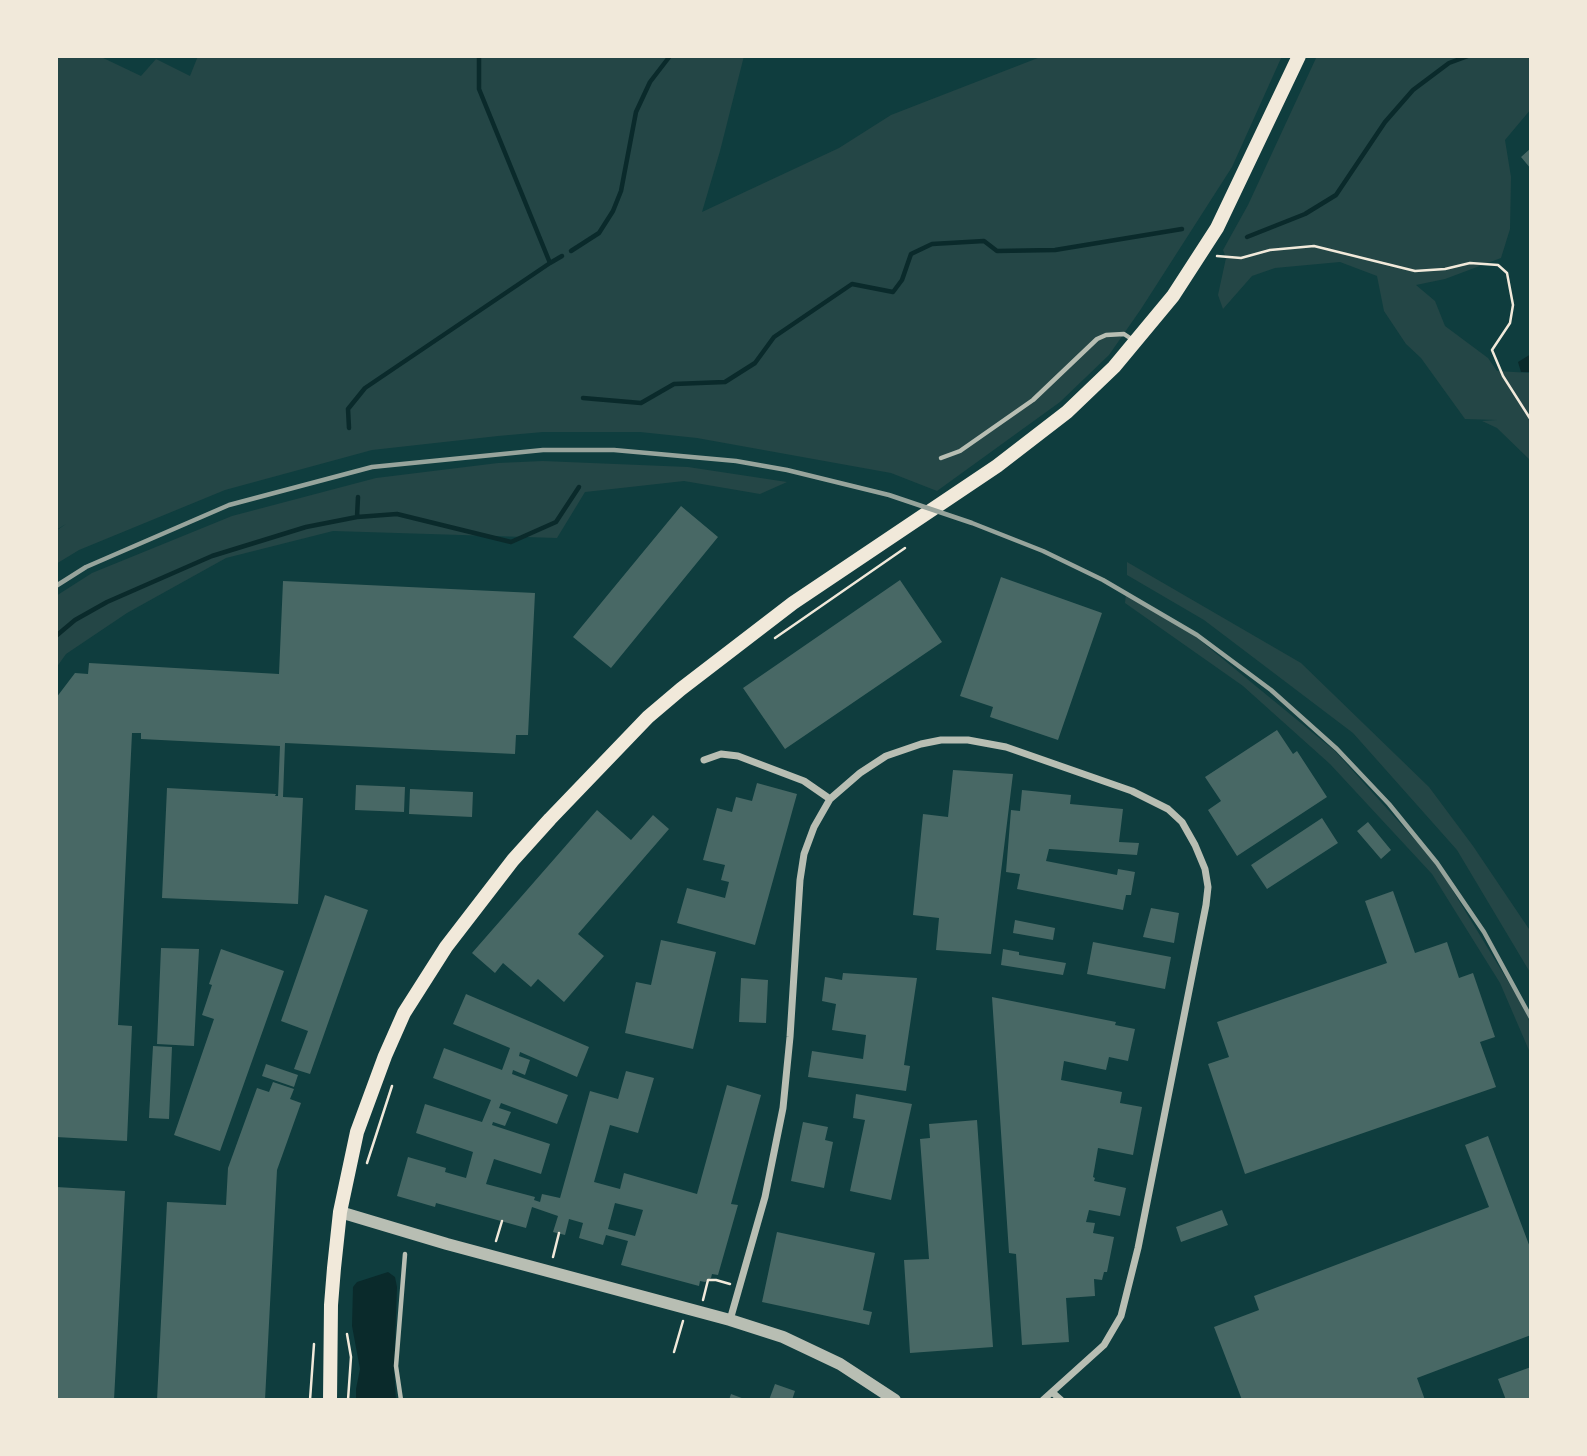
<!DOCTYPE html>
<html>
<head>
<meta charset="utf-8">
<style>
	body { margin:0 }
	#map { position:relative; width:1587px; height:1456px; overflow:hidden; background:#0f3d3e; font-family:Barlow,sans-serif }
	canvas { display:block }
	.frame { position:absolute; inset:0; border:58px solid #f1e9da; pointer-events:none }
</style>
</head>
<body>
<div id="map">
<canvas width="1587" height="1456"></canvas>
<div class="frame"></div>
</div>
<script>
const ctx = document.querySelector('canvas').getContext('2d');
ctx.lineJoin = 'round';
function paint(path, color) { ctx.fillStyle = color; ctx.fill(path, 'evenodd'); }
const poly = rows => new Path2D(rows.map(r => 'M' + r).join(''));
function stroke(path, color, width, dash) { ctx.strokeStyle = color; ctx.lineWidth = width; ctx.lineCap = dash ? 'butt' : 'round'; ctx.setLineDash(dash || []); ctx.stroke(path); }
const green = poly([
	[56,56,99,56,141,76,156,59,190,76,198,56,744,56,720,151,702,212,839,148,891,115,1043,56,1282,56,1232,167,1141,309,1109,355,1060,402,937,491,891,473,697,438,640,432,543,432,498,436,372,450,225,490,79,550,56,564,56,531,66,524,56,530],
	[1317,56,1531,56,1531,109,1505,140,1511,177,1510,229,1501,258,1445,279,1416,285,1435,301,1445,326,1488,358,1497,371,1531,373,1531,461,1497,428,1482,421,1497,420,1465,419,1421,358,1406,344,1384,311,1377,276,1340,262,1275,268,1252,276,1223,309,1218,295,1226,258,1223,250,1248,205],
	[543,461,688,467,787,482,760,494,684,481,585,492,557,538,333,531,226,558,127,613,66,654,56,668,56,596,92,573,232,516,376,478,498,463],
	[1127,562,1301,663,1429,787,1473,846,1531,932,1531,974,1457,850,1353,733,1204,620,1127,575],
	[1126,593,1196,637,1335,751,1436,863,1523,1006,1531,1025,1531,1055,1500,983,1432,874,1330,764,1243,686,1125,603]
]);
const water = poly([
	[1531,354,1531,372,1521,372,1518,362],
	[388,1272,395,1277,397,1287,394,1369,396,1400,356,1400,356,1389,360,1369,352,1326,353,1287,357,1282]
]);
const stream = poly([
	[1247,237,1305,214,1336,195,1385,122,1413,90,1449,63,1468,56],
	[571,251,599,233,613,211,621,191,636,112,650,82,670,56],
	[550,263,562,256],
	[583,398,641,403,674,384,725,382,755,363,774,337,852,284,893,292,902,280,911,254,932,244,984,241,997,251,1055,250,1182,229],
	[349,428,348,409,365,388,550,263,479,89,479,56],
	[357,517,358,497],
	[56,636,75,620,107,602,212,556,306,527,357,517,397,514,511,542,556,522,579,487]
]);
const building = poly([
	[1531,148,1531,169,1521,157],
	[681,506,718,537,611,668,573,637],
	[1001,577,1102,613,1058,740,990,717,993,707,960,696],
	[900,580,942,642,785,749,743,688],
	[283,581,535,593,528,735,516,735,515,754,285,743,283,797,303,798,298,904,162,898,167,788,276,794,275,796,278,796,280,746,141,739,141,733,132,733,118,1025,132,1026,127,1141,56,1137,56,698,75,673,88,674,89,663,279,674],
	[1277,730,1293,754,1297,751,1327,797,1237,856,1208,810,1221,801,1205,777],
	[953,770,1013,774,991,954,936,950,939,918,913,915,923,814,948,817],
	[757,783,797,794,755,945,677,923,687,888,725,898,729,882,721,880,725,865,703,860,717,808,732,812,736,797,752,801],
	[356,785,405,787,404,812,355,810],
	[410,789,473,792,472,817,409,814],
	[1022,790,1071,795,1070,804,1123,809,1119,842,1139,843,1137,855,1049,849,1046,861,1117,875,1118,869,1135,872,1131,895,1126,895,1123,910,1017,889,1020,874,1006,872,1011,810,1020,811],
	[597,810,631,840,653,815,669,829,578,934,604,956,564,1002,538,979,531,987,503,963,495,973,472,953],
	[1322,818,1338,843,1267,889,1251,865],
	[1368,822,1391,850,1381,859,1357,831],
	[1393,891,1415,953,1447,942,1459,978,1473,973,1495,1037,1480,1042,1496,1087,1245,1174,1208,1064,1229,1057,1217,1022,1387,963,1365,901],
	[325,895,368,910,310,1074,294,1069,308,1031,281,1021],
	[1151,908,1179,913,1174,943,1143,937],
	[1015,920,1055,928,1053,940,1013,933],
	[661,940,716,952,693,1049,625,1033,636,982,651,985],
	[1093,942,1171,957,1165,989,1087,974],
	[161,948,199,949,194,1046,157,1044],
	[221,949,284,971,220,1151,174,1135,214,1019,202,1015,212,985,209,984],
	[1003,949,1019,952,1019,955,1066,963,1063,975,1001,965],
	[843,973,917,978,904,1065,910,1066,906,1091,808,1077,812,1051,863,1059,866,1035,832,1030,836,1004,822,1001,825,977,842,980],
	[741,978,768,980,766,1023,739,1022],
	[466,994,589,1047,577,1077,520,1052,519,1056,530,1060,525,1075,513,1070,512,1074,568,1095,557,1124,501,1103,499,1108,511,1112,505,1126,493,1122,492,1125,550,1144,541,1174,494,1159,486,1184,535,1197,534,1200,540,1202,542,1194,560,1198,590,1091,618,1099,626,1071,654,1078,638,1133,610,1125,594,1182,620,1189,624,1173,697,1194,727,1085,761,1095,731,1204,738,1205,718,1275,712,1274,711,1278,705,1282,700,1281,699,1286,621,1265,628,1241,606,1235,603,1245,579,1238,583,1223,569,1219,565,1235,553,1232,558,1216,532,1207,526,1228,436,1203,435,1207,397,1196,408,1157,446,1168,445,1172,466,1178,473,1152,416,1133,425,1104,482,1122,491,1100,433,1078,444,1048,502,1070,510,1048,453,1024],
	[615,1203,643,1210,635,1236,608,1229],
	[992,997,1116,1022,1115,1025,1135,1029,1128,1061,1109,1057,1106,1070,1064,1061,1061,1080,1122,1092,1120,1103,1142,1107,1133,1155,1098,1148,1093,1177,1095,1178,1094,1181,1126,1188,1120,1216,1089,1210,1086,1222,1095,1223,1093,1233,1114,1237,1107,1272,1104,1272,1102,1280,1094,1279,1095,1296,1066,1298,1069,1342,1022,1345,1016,1254,1009,1253],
	[153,1046,172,1047,169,1119,149,1118],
	[266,1064,298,1075,294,1087,262,1076],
	[273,1082,294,1089,290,1099,301,1103,277,1170,265,1400,157,1400,167,1202,226,1205,228,1168,257,1088,269,1092],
	[856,1094,912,1104,891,1200,850,1191,865,1120,853,1118],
	[977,1120,993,1347,910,1353,904,1260,929,1259,920,1139,930,1138,929,1124],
	[803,1122,828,1127,825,1140,833,1142,824,1188,791,1181],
	[1488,1136,1531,1250,1531,1335,1417,1378,1425,1400,1242,1400,1214,1327,1259,1310,1254,1296,1489,1207,1465,1145],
	[56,1187,125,1191,114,1400,56,1400],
	[1222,1210,1228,1225,1181,1242,1176,1227],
	[777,1232,875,1253,863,1310,872,1312,869,1325,762,1302],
	[1531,1367,1531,1400,1506,1400,1498,1379],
	[775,1384,795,1391,792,1400,769,1400],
	[731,1394,747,1400,729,1400]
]);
const path = poly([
	[1217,256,1241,258,1270,250,1314,246,1415,271,1445,269,1470,263,1498,265,1507,273,1513,305,1510,323,1492,350,1503,376,1531,420],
	[775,638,905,548],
	[367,1163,392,1086],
	[496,1241,502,1221],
	[553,1257,559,1233],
	[703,1300,708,1280,716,1280,730,1284],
	[347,1334,351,1357,348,1400],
	[674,1352,683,1321],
	[310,1400,314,1344]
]);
const service = poly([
	[941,458,960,451,1033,400,1097,339,1106,335,1124,334,1133,340],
	[401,1400,396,1366,405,1254]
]);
const minor = poly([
	[704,760,721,754,738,756,804,781,830,799],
	[730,1320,765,1197,783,1108,790,1037,800,880,804,854,814,827,830,799,860,773,886,756,921,744,941,740,968,740,1006,747,1132,791,1168,809,1182,822,1195,845,1205,869,1208,887,1206,905,1138,1248,1121,1316,1104,1345,1043,1400],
	[1052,1392,1061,1400]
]);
const tertiary = poly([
	[340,1212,447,1244,730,1320,783,1337,840,1364,895,1400]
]);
const secondary = poly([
	[330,1400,331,1305,334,1268,340,1212,357,1132,385,1056,404,1013,446,947,513,860,550,819,648,717,681,689,793,603,997,466,1067,412,1114,367,1173,296,1217,228,1299,56]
]);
const rail = poly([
	[56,586,86,567,229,505,372,467,543,450,614,450,736,461,787,470,889,495,972,523,1043,551,1103,580,1197,635,1271,690,1337,749,1389,804,1437,863,1484,932,1531,1018]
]);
paint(green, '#244646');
paint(water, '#0a2a2b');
stroke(stream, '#0a2a2b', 4.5);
paint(building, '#486865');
stroke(path, '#f1e9da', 2.5);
stroke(service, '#b8beb3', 4.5);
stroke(minor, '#b8beb3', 7);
stroke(tertiary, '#b8beb3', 12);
stroke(secondary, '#f1e9da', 14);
stroke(rail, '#97a49c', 4.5);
</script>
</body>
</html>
